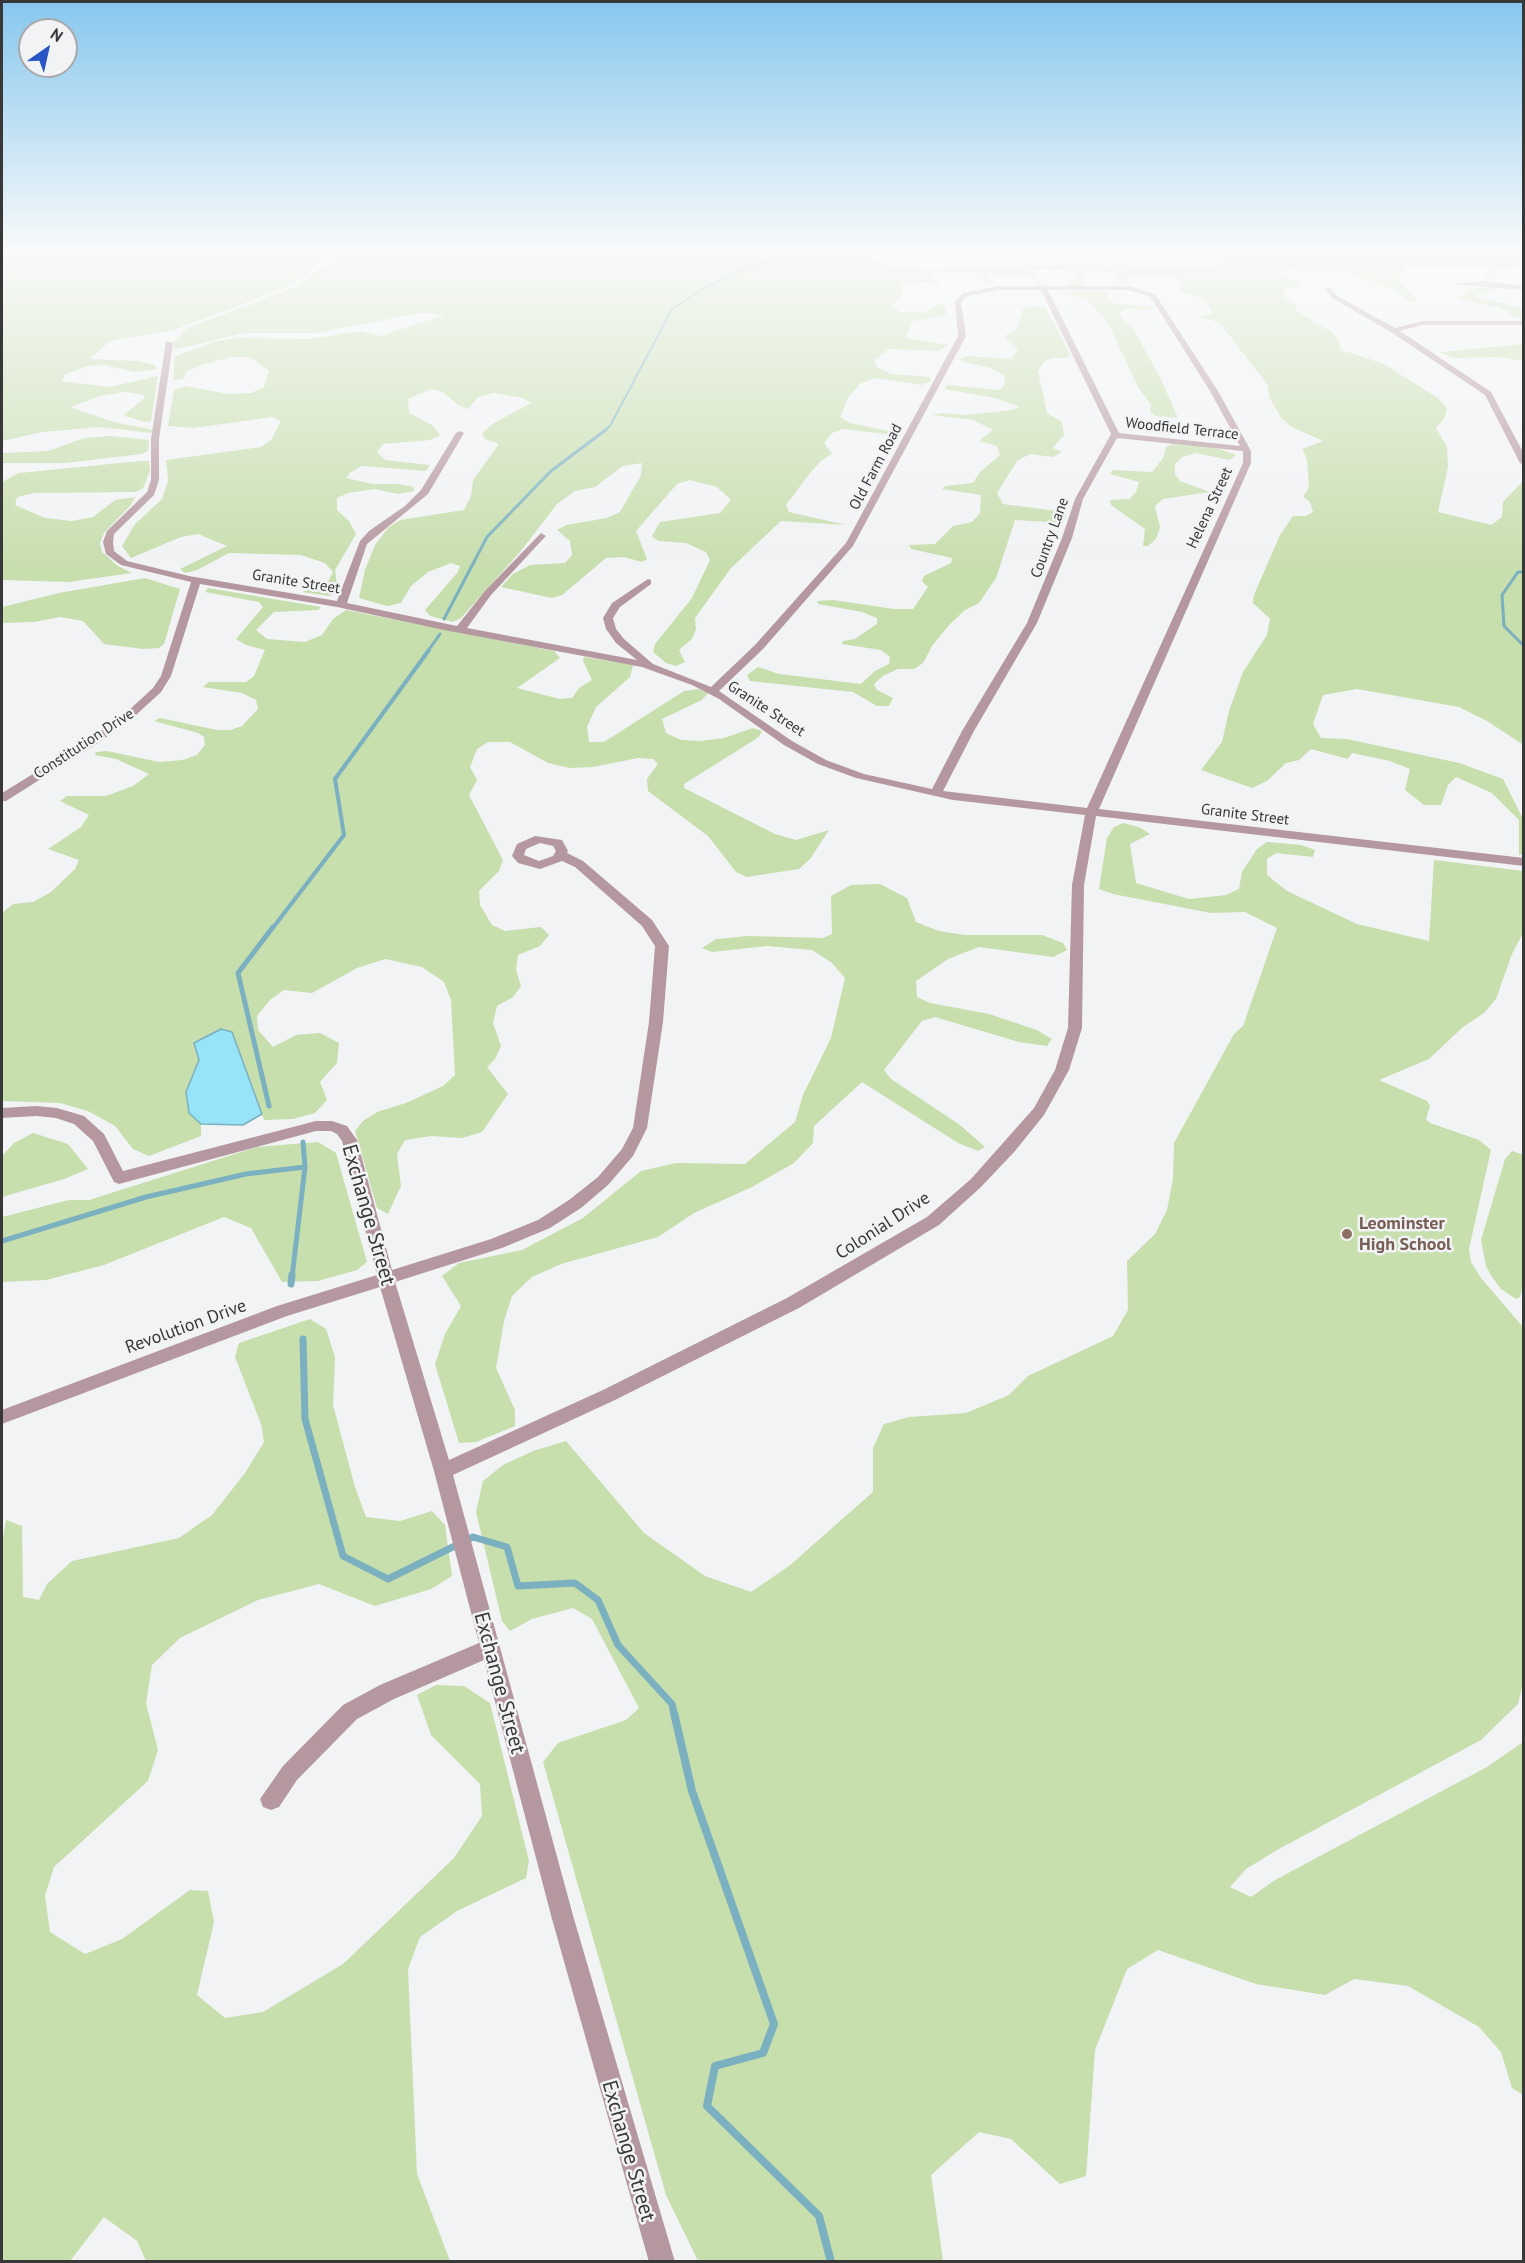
<!DOCTYPE html>
<html>
<head>
<meta charset="utf-8">
<style>
	body { margin:0 }
	#map { position:relative; width:1525px; height:2263px; overflow:hidden; background:#f2f3f5; font-family:"PT Sans",sans-serif }
	canvas { display:block }
	.frame { position:absolute; inset:0; border:3px solid #383839; pointer-events:none }
	.north { position:absolute; left:18px; top:18px; width:60px; height:60px; box-sizing:border-box; background:#f2f3f5; border:2px solid #a8a8aa; border-radius:50%; rotate:34deg; font-size:16px; font-weight:700; line-height:24px; text-align:center; color:#383839 }
	.north::after { content:''; display:block; margin:auto; width:21px; height:27px; background:#2856c4; clip-path:polygon(50% 0,100% 100%,50% 72%,0 100%) }
</style>
</head>
<body>
<div id="map">
<canvas width="1525" height="2263"></canvas>
<div class="frame"></div>
<div class="north">N</div>
</div>
<script>
const ctx = document.querySelector('canvas').getContext('2d');
ctx.lineJoin = 'round';
function paint(path, color) { ctx.fillStyle = color; ctx.fill(path, 'evenodd'); }
const poly = rows => new Path2D(rows.map(r => 'M' + r).join(''));
function stroke(path, color, width, dash) { ctx.strokeStyle = color; ctx.lineWidth = width; ctx.lineCap = dash ? 'butt' : 'round'; ctx.setLineDash(dash || []); ctx.stroke(path); }
function label(font, color, halo, rows, align = 'center') {
  ctx.font = font + ' "PT Sans",sans-serif'; ctx.lineWidth = 5; ctx.setLineDash([]); ctx.textBaseline = 'middle'; ctx.strokeStyle = halo; ctx.fillStyle = color; for (const [text, x, y, turn = 0] of rows) {
    ctx.save(); ctx.translate(x, y); ctx.rotate((+turn || 0) * Math.PI / 180); ctx.textAlign = isNaN(turn) ? turn : align; if (halo) ctx.strokeText(text, 0, 0); ctx.fillText(text, 0, 0); ctx.restore();
  }
}
const green = poly([
	[2,253,322,253,323,255,319,264,303,277,280,290,173,330,110,341,90,359,139,361,154,365,157,369,135,372,104,365,88,366,65,374,62,381,109,387,158,376,151,421,144,422,123,415,143,400,145,395,125,392,100,396,70,407,114,422,153,430,151,433,100,427,42,432,2,441],
	[378,253,871,253,878,261,890,266,928,269,1075,264,1209,268,1223,261,1198,253,1523,253,1523,267,1498,270,1496,278,1491,280,1485,278,1488,270,1483,267,1409,267,1398,276,1399,282,1416,298,1415,302,1409,302,1395,290,1346,272,1286,270,1280,274,1302,285,1285,289,1283,296,1297,305,1296,311,1332,332,1338,339,1341,350,1382,363,1438,398,1447,409,1444,419,1436,428,1447,447,1448,467,1438,512,1491,525,1502,517,1503,502,1523,481,1523,749,1522,744,1487,721,1459,707,1357,689,1323,695,1313,724,1321,738,1347,739,1459,763,1503,779,1523,819,1523,854,1519,855,1519,820,1492,793,1456,777,1448,785,1441,805,1424,805,1405,790,1410,769,1390,761,1352,753,1348,759,1311,749,1299,760,1286,763,1267,781,1252,788,1201,770,1222,742,1229,711,1243,672,1267,635,1270,619,1253,603,1254,595,1280,535,1293,516,1306,516,1313,512,1310,502,1303,497,1309,487,1307,459,1302,449,1323,441,1292,427,1282,419,1269,397,1268,385,1225,330,1217,322,1197,316,1214,314,1202,297,1178,292,1182,285,1176,278,1160,275,1131,274,1126,277,1130,283,1122,284,1118,283,1117,273,1087,271,1080,274,1086,283,1085,287,1075,288,1067,285,1073,281,1076,276,1066,270,1041,269,1035,271,1033,277,1052,287,1040,288,1030,276,989,274,992,282,989,285,975,274,958,272,931,274,941,285,926,282,899,285,903,294,893,305,899,312,926,312,939,304,945,306,947,312,943,316,913,321,905,338,949,345,938,351,889,349,874,360,877,367,891,374,929,377,931,381,922,385,876,378,861,383,849,396,840,417,850,423,898,433,894,435,843,429,832,433,824,443,832,454,822,460,810,473,786,505,789,512,846,525,781,521,731,568,695,618,696,629,692,639,679,650,685,662,676,666,666,663,653,652,655,644,692,598,710,560,706,552,686,543,658,541,652,536,660,522,720,513,731,500,717,487,690,480,677,484,636,531,647,559,642,562,624,557,606,558,562,595,552,598,501,587,513,574,530,565,565,563,572,555,570,541,557,530,566,525,607,518,620,512,641,475,642,463,623,466,595,487,575,491,557,504,520,552,461,618,453,622,430,616,425,610,458,572,460,566,451,563,428,572,411,586,401,603,387,606,359,598,365,570,375,545,388,528,400,520,464,510,471,496,473,480,499,444,485,439,482,433,494,423,531,403,523,398,493,393,478,397,468,409,458,405,443,392,431,389,408,399,409,413,432,425,440,435,431,440,383,444,377,452,385,460,430,465,426,471,362,466,351,472,346,478,373,484,398,484,414,487,414,491,398,494,374,489,348,493,337,498,337,510,349,521,356,534,335,570,338,591,330,596,302,592,328,582,333,572,325,563,301,555,229,553,197,570,185,573,180,569,227,546,198,534,181,537,131,558,122,546,135,524,162,499,168,481,166,460,261,447,271,440,281,421,272,417,194,428,168,426,174,390,185,386,228,394,251,393,264,387,269,371,250,357,231,357,201,365,187,371,183,379,173,380,175,356,217,341,238,338,309,339,359,331,380,336,445,315,421,313,316,333,243,333,174,350,173,342,187,328,293,288,338,257],
	[1486,286,1502,288,1478,295,1479,298,1519,307,1523,311,1523,319,1513,317,1509,312,1498,308,1456,298,1469,290],
	[1071,291,1104,291,1108,293,1108,300,1114,303,1156,308,1153,310,1125,308,1119,314,1134,330,1161,379,1178,418,1156,416,1150,412,1151,405,1138,387,1107,321,1086,299,1061,293],
	[1030,306,1045,307,1070,354,1067,358,1051,358,1043,363,1038,372,1047,413,1062,422,1064,435,1053,448,1062,452,1053,457,1030,454,1017,461,997,493,1003,504,1057,511,1066,515,1063,523,1015,520,996,578,979,603,965,610,949,625,932,646,923,663,914,669,898,669,883,676,874,684,877,690,893,698,889,706,877,706,853,692,750,681,747,675,758,667,779,674,861,684,875,671,889,664,890,657,881,650,842,644,843,641,855,639,877,624,877,618,862,612,818,604,817,601,833,600,894,609,913,609,928,587,922,581,924,576,951,563,952,558,911,549,909,545,935,544,953,526,972,522,980,513,981,495,942,489,945,486,973,483,980,472,1000,455,997,446,979,441,993,430,973,420,932,415,941,413,965,415,1012,410,1019,407,995,398,945,389,947,385,999,390,1004,386,1005,376,991,368,964,362,960,359,967,356,1011,359,1018,349,1004,337,1017,328,1023,309],
	[1523,344,1523,361,1500,357,1452,358,1440,352],
	[111,436,149,440,148,451,142,454,65,463,2,463,2,453,48,451,84,438],
	[1173,444,1211,446,1236,455,1229,460,1196,453,1182,457,1175,464,1175,474,1180,481,1210,492,1163,499,1155,506,1160,527,1156,539,1148,546,1143,546,1145,529,1111,505,1110,500,1129,499,1136,492,1139,482,1110,474,1112,470,1152,472,1163,458,1166,447],
	[140,461,149,461,150,471,143,488,136,492,34,493,17,497,15,505,45,518,72,521,93,517,115,500,135,497,131,505,104,533,100,543,102,552,118,566,132,573,68,582,2,580,2,482,19,473],
	[145,578,180,589,164,644,159,648,143,649,104,644,83,621,60,617,34,622,2,623,2,607,59,593],
	[208,588,321,607,318,610,274,612,256,630,267,639,305,642,322,635,333,619,346,610,554,651,560,658,517,688,560,699,572,698,579,688,592,680,583,661,584,657,633,665,630,677,596,707,587,727,589,742,604,742,684,691,698,689,708,693,702,700,662,719,666,733,681,740,700,741,724,738,753,728,762,731,759,737,684,784,684,788,775,834,796,840,829,830,810,859,799,869,747,877,736,872,708,836,648,791,647,779,658,764,653,759,638,758,593,767,570,768,548,763,510,742,488,742,477,749,470,767,477,780,469,795,503,860,499,871,479,891,480,905,492,925,505,931,541,927,549,935,540,946,518,955,516,970,521,986,513,997,497,1006,493,1023,501,1046,495,1059,487,1067,508,1094,482,1132,462,1138,431,1136,405,1140,397,1154,401,1186,388,1214,377,1208,355,1131,363,1121,377,1112,406,1103,443,1086,455,1075,451,1000,444,982,422,967,385,959,357,968,312,993,284,990,270,1000,257,1016,258,1030,273,1047,296,1035,320,1033,339,1043,337,1063,320,1082,327,1100,315,1113,293,1119,264,1120,232,1032,196,1048,199,1060,186,1092,189,1113,201,1124,201,1136,149,1156,133,1149,115,1126,88,1111,60,1103,2,1101,2,913,13,904,33,902,51,892,75,869,79,860,48,849,81,827,89,815,60,801,67,796,106,796,133,786,149,774,116,759,95,755,96,752,107,751,159,762,183,760,197,755,205,745,204,737,198,733,154,721,160,718,217,730,230,730,242,726,258,709,256,700,242,693,203,687,209,682,246,682,254,676,265,650,246,645,236,639,263,607,259,602,205,592],
	[1123,823,1139,827,1150,834,1130,844,1136,883,1189,899,1226,895,1239,889,1242,872,1257,849,1267,842,1301,845,1315,850,1313,857,1276,853,1267,859,1267,875,1287,891,1357,924,1429,941,1434,860,1523,871,1523,933,1512,954,1496,999,1484,1013,1463,1027,1429,1059,1379,1080,1427,1101,1430,1106,1426,1119,1430,1123,1479,1140,1491,1150,1469,1249,1471,1262,1481,1278,1523,1327,1524,1679,1518,1704,1481,1740,1277,1850,1246,1869,1230,1887,1251,1897,1275,1880,1487,1767,1523,1742,1523,2095,1512,2088,1501,2052,1479,2027,1408,1986,1354,1979,1325,1995,1256,1984,1158,1950,1127,1969,1095,2050,1086,2176,1060,2184,1011,2139,979,2132,931,2175,943,2261,698,2261,666,2195,543,1762,558,1743,626,1720,639,1708,592,1619,573,1608,532,1619,510,1631,502,1621,476,1512,483,1481,503,1465,533,1451,566,1441,644,1533,705,1576,751,1592,789,1566,873,1492,873,1448,884,1424,909,1417,966,1413,1009,1395,1028,1376,1113,1336,1128,1310,1127,1261,1155,1234,1167,1210,1173,1179,1174,1143,1234,1034,1243,1026,1277,928,1245,912,1211,913,1113,894,1099,889,1107,838,1114,827],
	[880,884,907,898,916,922,939,931,965,935,1042,935,1063,943,1067,950,1053,957,979,947,948,959,916,981,917,997,930,1003,989,1014,1037,1030,1052,1039,1047,1046,1019,1042,935,1017,922,1021,884,1070,891,1079,960,1125,985,1147,978,1151,958,1143,862,1082,814,1126,813,1143,794,1163,752,1187,694,1213,658,1237,561,1264,532,1277,512,1296,504,1321,496,1368,515,1410,515,1426,476,1442,459,1443,435,1364,445,1334,461,1306,442,1276,459,1263,522,1250,583,1218,641,1171,676,1163,745,1164,795,1122,803,1095,831,1038,845,978,831,962,812,950,767,946,712,952,702,948,716,939,748,936,823,938,832,934,831,896,851,885],
	[33,1133,68,1144,88,1169,64,1179,2,1197,2,1156,14,1143],
	[318,1142,336,1153,367,1262,357,1270,318,1281,282,1282,251,1228,224,1217,104,1265,46,1280,2,1282,2,1217,69,1200,89,1200,257,1147],
	[1512,1151,1524,1155,1524,1281,1520,1297,1516,1299,1501,1289,1492,1277,1486,1266,1481,1240,1505,1159],
	[310,1319,326,1329,335,1357,333,1405,355,1487,366,1517,400,1521,432,1511,445,1525,452,1576,431,1589,375,1606,319,1584,258,1600,180,1638,152,1665,146,1703,158,1750,148,1781,54,1867,45,1896,50,1932,85,1954,122,1939,190,1890,208,1891,214,1922,197,1995,225,2018,263,2012,343,1964,454,1858,482,1816,480,1784,431,1735,417,1695,436,1685,464,1686,490,1703,529,1861,526,1878,457,1911,420,1937,408,1969,417,2174,450,2261,146,2261,137,2241,104,2217,70,2261,2,2261,2,1544,6,1520,22,1526,23,1597,39,1600,47,1584,72,1561,179,1538,212,1515,245,1473,264,1442,261,1424,235,1357,239,1343]
]);
const water = poly([
	[221,1029,232,1032,262,1114,243,1125,201,1124,189,1113,186,1092,199,1060,194,1043,221,1029]
]);
const streamFar5 = poly([
	[605,430,610,426,672,309,702,289,745,269,794,253]
]);
const streamFar4 = poly([
	[1524,572,1518,572,1502,595,1504,626,1524,646],
	[444,619,487,537,551,471,607,429],
	[428,651,440,634]
]);
const streamFar3 = poly([
	[272,929,344,835,335,779,429,650]
]);
const streamFar2 = poly([
	[269,1106,238,973,273,927],
	[2,1241,146,1197,246,1174,305,1167],
	[292,1277,305,1167,303,1142]
]);
const streamFar1 = poly([
	[291,1284,292,1275],
	[303,1339,305,1419,343,1556,388,1579,473,1537,507,1547,518,1586,575,1583,598,1600,618,1645,672,1704,674,1714]
]);
const stream = poly([
	[674,1713,692,1791,774,2024,763,2053,715,2066,707,2106,819,2216,831,2262]
]);
const minor = poly([
	[1483,281,1524,286,1524,290,1455,284,1483,281],
	[999,286,1127,286,1155,294,1218,391,1251,451,1251,463,1099,809,1524,858,1524,866,1096,816,1084,885,1082,1028,1069,1070,1044,1115,1015,1151,981,1187,939,1225,799,1308,615,1400,453,1475,574,1919,675,2262,649,2262,552,1919,484,1660,394,1699,357,1719,297,1780,279,1807,271,1810,263,1807,260,1799,283,1766,343,1705,380,1685,479,1643,434,1471,380,1287,287,1316,2,1424,2,1410,277,1306,377,1275,342,1141,337,1134,331,1131,316,1131,119,1184,114,1182,93,1141,74,1124,56,1118,36,1116,2,1118,2,1108,36,1106,57,1108,84,1116,104,1134,123,1171,316,1121,332,1121,347,1126,357,1140,392,1270,491,1239,538,1220,569,1200,598,1177,622,1149,633,1128,649,1022,655,946,642,926,575,867,562,861,540,869,518,863,512,856,517,844,535,836,562,840,568,851,567,853,583,861,652,920,669,946,663,1022,647,1128,633,1156,608,1185,581,1208,550,1228,502,1248,395,1282,449,1460,603,1390,787,1298,927,1217,971,1179,1034,1108,1055,1070,1068,1028,1072,885,1085,815,953,800,856,778,818,764,784,745,719,699,692,685,642,667,444,630,337,607,200,584,171,676,161,692,136,715,98,743,6,801,2,801,2,793,90,739,128,711,153,688,161,676,191,582,121,565,106,554,103,542,107,531,147,492,151,480,151,439,166,341,173,343,159,439,159,480,154,495,114,534,113,542,114,551,127,561,189,576,337,601,360,541,369,531,405,506,421,490,456,433,460,431,464,433,428,494,367,544,347,603,457,626,485,591,541,533,546,536,544,538,491,595,467,628,637,660,616,643,606,629,603,618,612,603,648,579,651,580,651,584,620,607,613,618,616,629,624,639,653,664,711,687,755,645,846,543,958,336,955,301,963,293,999,286],
	[999,290,1041,290,1111,434,1075,499,1062,538,1027,623,962,731,932,789,864,774,826,760,792,741,719,691,763,649,853,546,966,336,961,302,967,296,999,290],
	[1048,290,1127,290,1150,296,1210,391,1240,446,1119,433,1048,290],
	[1117,438,1243,451,1243,463,1087,808,943,791,974,731,1037,623,1072,538,1083,499,1117,438],
	[540,843,553,846,556,851,553,856,539,861,524,855,526,849,540,843],
	[1329,287,1337,296,1395,328,1422,321,1524,321,1524,325,1422,325,1400,331,1491,392,1524,454,1524,465,1520,463,1485,395,1391,332,1332,298,1326,289,1329,287]
]);
const markers = [
	[1347,1234,6,"#8d6e63"]
];
const farStreetnames = [
	["Woodfield Terrace",1182,429,6],
	["Old Farm Road",876,467,-62],
	["Helena Street",1210,508,-65],
	["Country Lane",1050,538,-70],
	["Granite Street",296,582,9],
	["Granite Street",766,709,33],
	["Constitution Drive",84,744,-33],
	["Granite Street",1245,815,7]
];
const educationNames = [
	["Leominster",1359,1224],
	["High School",1359,1245]
];
const streetNames = [
	["Colonial Drive",883,1226,-33],
	["Revolution Drive",186,1327,-20]
];
const nearStreetnames = [
	["Exchange Street",368,1215,74],
	["Exchange Street",499,1683,75],
	["Exchange Street",628,2151,74]
];
paint(green, '#c7dead');
paint(water, '#97e3f8');
stroke(water, '#7ab0bf', 1.5);
stroke(streamFar5, '#7ab0bf', 2);
stroke(streamFar4, '#7ab0bf', 3);
stroke(streamFar3, '#7ab0bf', 4);
stroke(streamFar2, '#7ab0bf', 5);
stroke(streamFar1, '#7ab0bf', 7);
stroke(stream, '#7ab0bf', 8);
paint(minor, '#b5989f');
const sky = ctx.createLinearGradient(0, 0, 0, 570);
sky.addColorStop(0, '#87c7ee');
sky.addColorStop(0.44, '#f9fafa');
sky.addColorStop(1, '#f9fafa00');
ctx.fillStyle = sky;
ctx.fillRect(0, 0, 1525, 570);
for (const [x, y, r, color] of markers) { const dot = new Path2D(); dot.arc(x, y, r, 0, 2 * Math.PI); ctx.fillStyle = color; ctx.fill(dot); stroke(dot, '#f2f3f5', 2); }
label('15px', '#383839', '#f2f3f5', farStreetnames);
label('bold 18px', '#785e54', '#f2f3f5', educationNames, 'left');
label('18px', '#383839', '#f2f3f5', streetNames);
label('21px', '#383839', '#f2f3f5', nearStreetnames);
</script>
</body>
</html>
